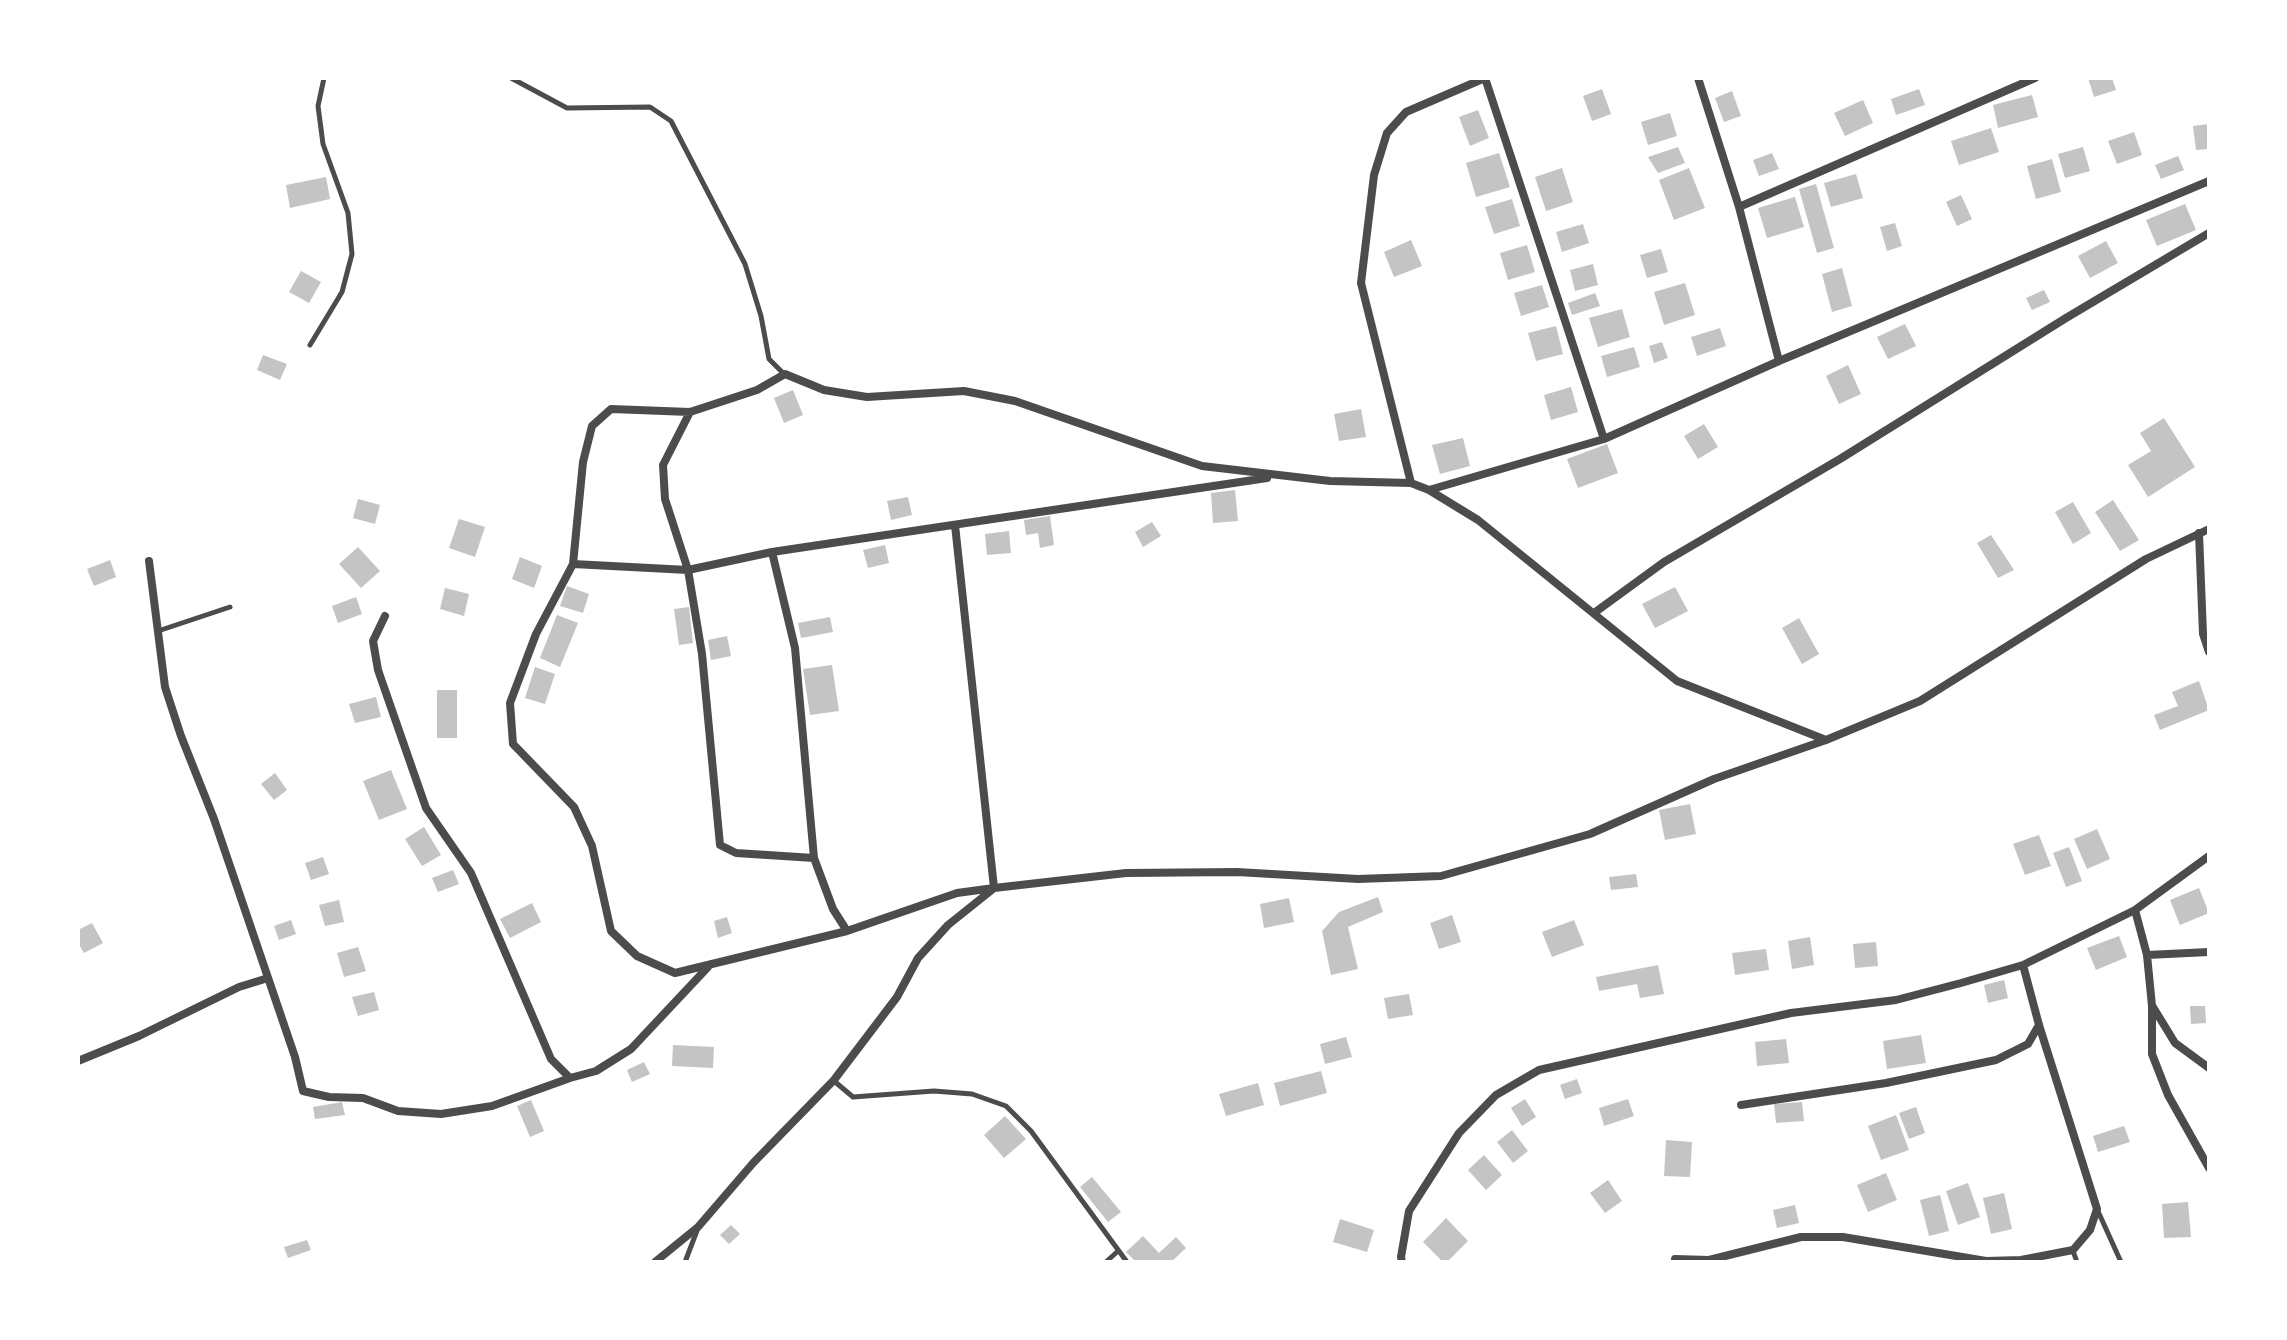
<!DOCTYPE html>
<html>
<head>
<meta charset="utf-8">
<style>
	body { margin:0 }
	#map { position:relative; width:2287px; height:1340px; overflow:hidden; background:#fff; font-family:Barlow,sans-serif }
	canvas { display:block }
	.frame { position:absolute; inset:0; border:80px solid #fff; pointer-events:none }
</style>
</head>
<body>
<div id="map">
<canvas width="2287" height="1340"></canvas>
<div class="frame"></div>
</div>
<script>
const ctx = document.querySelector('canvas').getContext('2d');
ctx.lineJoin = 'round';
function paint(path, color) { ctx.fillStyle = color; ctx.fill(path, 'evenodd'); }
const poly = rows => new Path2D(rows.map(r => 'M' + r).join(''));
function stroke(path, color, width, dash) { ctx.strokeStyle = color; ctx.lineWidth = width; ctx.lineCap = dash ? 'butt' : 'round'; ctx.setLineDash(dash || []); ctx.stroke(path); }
const building = poly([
	[2088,78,2112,78,2116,90,2094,97],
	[1602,89,1611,114,1592,121,1583,96],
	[1919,89,1925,105,1896,115,1891,99],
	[1732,91,1741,116,1724,122,1715,98],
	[2032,95,2038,117,1998,128,1993,105],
	[1863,100,1873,123,1845,136,1834,113],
	[1478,110,1489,138,1470,146,1459,117],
	[1670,113,1677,136,1648,145,1641,122],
	[2209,124,2209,149,2196,150,2193,126],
	[1991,128,1999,152,1959,165,1951,141],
	[2134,132,2142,155,2117,164,2108,141],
	[1678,147,1685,163,1658,173,1648,157],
	[2083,147,2090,171,2065,178,2058,154],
	[1499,153,1510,187,1476,197,1466,163],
	[1772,153,1779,169,1759,176,1753,160],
	[2178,156,2184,170,2161,179,2155,165],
	[2052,159,2061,192,2036,199,2027,166],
	[1562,168,1573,202,1546,211,1535,177],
	[1689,168,1705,208,1674,220,1659,180],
	[1856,174,1863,198,1831,207,1824,183],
	[326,177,330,199,290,208,286,185],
	[1816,184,1834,248,1817,253,1799,189],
	[1961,195,1972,219,1957,226,1946,202],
	[1795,197,1804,227,1767,238,1758,208],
	[1512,199,1520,226,1494,234,1485,207],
	[2185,204,2196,230,2157,246,2146,220],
	[1895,223,1902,246,1887,251,1880,227],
	[1583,224,1589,243,1562,252,1556,232],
	[1411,240,1422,266,1394,277,1384,252],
	[2106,241,2118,263,2090,278,2078,256],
	[1527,245,1535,272,1508,280,1500,253],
	[1661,249,1668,272,1647,278,1640,255],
	[1593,264,1598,285,1575,291,1570,270],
	[1842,268,1852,306,1832,312,1822,274],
	[301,271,321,282,309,303,289,292],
	[1685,283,1695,315,1664,325,1654,292],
	[1542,285,1549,307,1521,316,1514,293],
	[2044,290,2050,302,2032,310,2026,298],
	[1595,293,1600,306,1572,315,1568,303],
	[1622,309,1630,337,1598,347,1589,318],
	[1905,324,1916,346,1888,359,1877,337],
	[1556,326,1563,354,1536,361,1528,333],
	[1720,328,1726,346,1697,356,1691,337],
	[1662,342,1668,358,1654,363,1649,346],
	[1634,347,1640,367,1607,377,1601,356],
	[263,355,287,364,280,380,257,370],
	[1848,365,1861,394,1839,404,1826,376],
	[1571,387,1578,412,1551,420,1544,395],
	[793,390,803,415,784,423,774,398],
	[1361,409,1366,437,1339,441,1334,414],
	[2164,418,2195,467,2148,497,2128,465,2151,451,2140,433],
	[1704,424,1718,447,1698,459,1684,436],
	[1463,438,1470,466,1440,474,1432,445],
	[1607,444,1618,473,1578,488,1567,459],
	[1235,490,1238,521,1213,523,1211,493],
	[908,497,912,515,891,520,887,501],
	[358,499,380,505,375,524,353,518],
	[2113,500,2139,540,2120,551,2095,512],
	[2073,502,2091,533,2073,544,2055,512],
	[1050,516,1054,545,1040,548,1038,533,1026,535,1024,520],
	[459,519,485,527,475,557,449,548],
	[1152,522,1161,536,1143,547,1135,532],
	[1009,531,1011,553,987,555,985,534],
	[1991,535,2014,570,1998,578,1977,543],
	[885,545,889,563,868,568,863,550],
	[358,547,380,571,361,588,339,564],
	[520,557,542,566,534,588,512,579],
	[110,560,116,577,94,586,87,569],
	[567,586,589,594,583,613,560,606],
	[1675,587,1688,611,1655,628,1642,604],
	[445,588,469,594,464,616,440,609],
	[356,597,362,614,338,623,332,606],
	[689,607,693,643,679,645,674,609],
	[557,615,578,623,560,667,540,658],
	[830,617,833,632,801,638,798,623],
	[1799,618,1819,654,1802,664,1782,628],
	[727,636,731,656,711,660,708,640],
	[832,665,839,711,810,715,803,669],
	[535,667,555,674,545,704,525,698],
	[2199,681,2209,710,2160,730,2154,715,2178,706,2172,692],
	[437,690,457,690,457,738,437,738],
	[376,697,381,717,355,723,349,704],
	[391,770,407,809,379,820,363,781],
	[275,773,287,790,274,800,261,784],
	[1690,804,1696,834,1665,840,1659,810],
	[424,827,441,855,422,866,405,839],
	[2097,829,2110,859,2087,869,2074,839],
	[2039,835,2051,866,2025,875,2013,844],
	[2069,847,2082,881,2066,887,2053,853],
	[323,857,329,874,311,880,305,863],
	[453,870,459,884,438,892,432,878],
	[1636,874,1638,887,1611,890,1609,877],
	[2199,888,2209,913,2180,925,2170,900],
	[1378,897,1383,912,1348,927,1358,969,1331,975,1322,931,1339,912],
	[1289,898,1294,922,1264,928,1260,904],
	[339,900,344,922,325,926,319,905],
	[532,903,541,922,510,938,500,919],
	[1452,915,1461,942,1439,949,1430,923],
	[727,917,732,933,718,938,714,921],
	[291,920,296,934,279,940,274,926],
	[1574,920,1584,945,1552,957,1542,932],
	[92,923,103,943,84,953,78,943,78,930],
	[2119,936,2127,957,2096,970,2087,948],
	[1810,937,1814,965,1792,969,1788,941],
	[1876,942,1878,966,1855,968,1853,944],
	[358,947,366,971,344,977,337,953],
	[1766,949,1769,970,1735,975,1732,953],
	[1658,965,1664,994,1640,998,1637,984,1599,991,1596,977],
	[2004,980,2008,998,1988,1003,1984,985],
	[374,992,379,1010,358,1016,352,997],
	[1409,994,1413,1015,1388,1019,1384,998],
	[2190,1006,2205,1006,2206,1023,2191,1024],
	[1921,1035,1926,1063,1887,1069,1883,1041],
	[1346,1037,1352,1057,1325,1064,1320,1044],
	[1786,1039,1789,1063,1757,1066,1755,1042],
	[673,1045,714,1047,713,1068,672,1066],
	[644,1062,650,1074,632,1082,627,1070],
	[1321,1071,1327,1093,1280,1106,1274,1083],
	[1577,1079,1582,1093,1565,1099,1560,1085],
	[1258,1083,1264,1105,1226,1116,1219,1094],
	[1525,1099,1536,1117,1522,1126,1511,1108],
	[1628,1099,1634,1116,1604,1126,1599,1108],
	[531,1100,544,1131,530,1137,517,1106],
	[342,1102,345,1115,315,1119,313,1107],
	[1802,1102,1804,1121,1776,1123,1774,1104],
	[1916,1107,1925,1133,1909,1139,1899,1113],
	[1896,1115,1909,1150,1881,1160,1868,1126],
	[1005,1116,1026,1139,1004,1158,984,1135],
	[2124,1126,2130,1142,2098,1152,2093,1136],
	[1512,1130,1528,1151,1513,1163,1497,1142],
	[1666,1140,1692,1142,1690,1177,1664,1176],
	[1484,1155,1502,1175,1486,1190,1468,1170],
	[1886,1173,1897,1200,1868,1212,1857,1185],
	[1092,1177,1121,1212,1108,1222,1080,1187],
	[1608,1180,1622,1201,1605,1213,1590,1193],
	[1968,1183,1980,1217,1958,1225,1946,1191],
	[2004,1193,2012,1229,1991,1234,1983,1198],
	[1940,1195,1949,1231,1929,1236,1920,1200],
	[2188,1202,2191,1237,2164,1238,2162,1204],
	[1795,1205,1799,1223,1777,1228,1773,1210],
	[1446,1218,1468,1241,1447,1262,1443,1262,1423,1242],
	[1340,1219,1374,1230,1367,1252,1333,1242],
	[731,1225,740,1234,729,1244,720,1235],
	[1143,1236,1159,1253,1176,1237,1186,1248,1171,1262,1136,1262,1126,1252],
	[307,1240,311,1250,288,1258,284,1247]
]);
const service = poly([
	[511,78,567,108,650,107,671,121,745,264,761,316,769,359,784,374],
	[310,345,342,292,352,254,348,213,323,144,318,106,324,78],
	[158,631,230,607],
	[834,1081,853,1097,934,1091,972,1094,1006,1106,1031,1131,1127,1262],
	[2097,1209,2121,1262],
	[2073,1251,2077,1262],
	[685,1262,698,1228],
	[1106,1262,1118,1251]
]);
const minor = poly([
	[1485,78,1406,112,1387,133,1374,175,1361,283,1411,483,1429,490,1478,520,1677,681,1826,740],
	[1485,78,1604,439],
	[1698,78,1739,207],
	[1779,361,1739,207,2035,78],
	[690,412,663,465,665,499,688,570,702,654,720,845,736,853,814,858],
	[1411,483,1330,481,1202,466,1015,401,964,391,867,397,824,390,785,374,757,390,690,412,611,409,592,426,583,462,573,564,536,634,510,703,513,744,574,807,592,846,611,931,637,956,675,973,847,931,957,893,994,888,1126,873,1237,872,1358,879,1441,876,1590,834,1714,779,1826,740,1920,701,2146,559,2209,529],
	[1429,490,1604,439,1779,361,2209,181],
	[955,525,994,888],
	[2199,533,2203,634,2209,652],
	[772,552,795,648,814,858,833,909,847,931],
	[149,561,165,687,181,736,214,819,295,1057,303,1091,329,1097,363,1098,398,1111,441,1114,492,1106,570,1078],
	[573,564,688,570,772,552,1267,478],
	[1594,613,1664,562,1840,459,2066,318,2209,233],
	[385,616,373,641,378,670,426,808,471,873,551,1059,570,1078,596,1071,631,1049,708,967],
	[2209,856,2135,910,2147,955,2152,1006,2152,1054,2168,1095,2209,1168],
	[2147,955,2209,952],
	[2153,1007,2175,1043,2209,1068],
	[78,1061,139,1036,239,987,268,978],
	[1741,1105,1886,1083,1996,1060,2028,1044,2039,1025],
	[1675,1259,1709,1260,1801,1237,1843,1237,1986,1261,2021,1260,2073,1250,2090,1230,2097,1209,2039,1025,2023,965],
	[655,1262,698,1227,754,1162,834,1080,897,997,918,958,948,925,993,889],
	[1402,1262,1401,1257,1409,1211,1459,1133,1496,1095,1539,1070,1791,1013,1896,1000,1961,983,2023,965,2135,910]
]);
paint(building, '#c4c4c4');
stroke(service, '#4c4c4c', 5);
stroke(minor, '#4c4c4c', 8);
</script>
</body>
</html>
